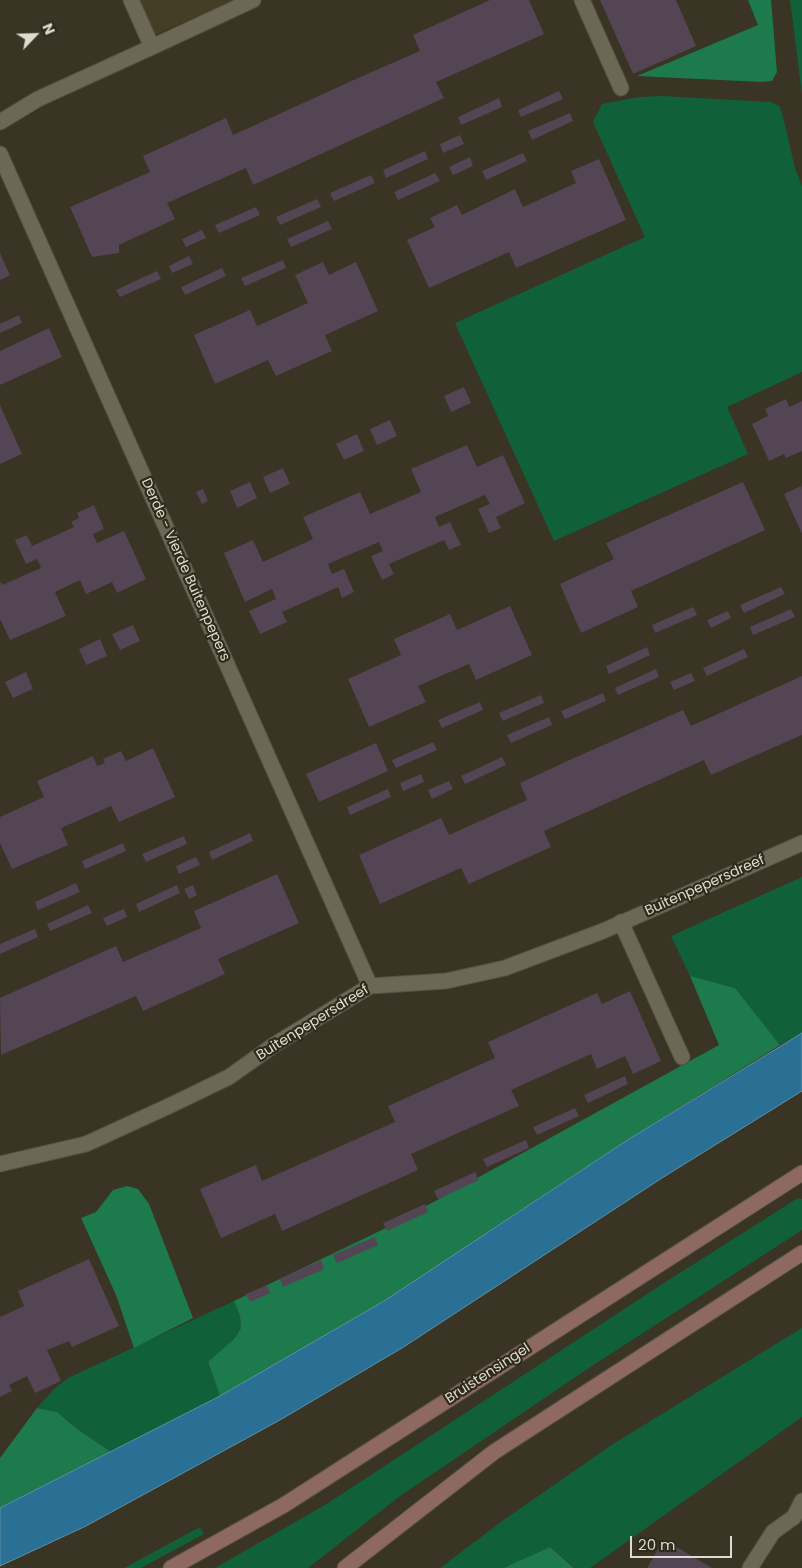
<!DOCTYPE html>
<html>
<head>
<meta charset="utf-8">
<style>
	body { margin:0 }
	#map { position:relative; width:802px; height:1568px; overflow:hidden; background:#393424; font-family:Poppins,sans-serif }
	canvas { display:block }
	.north { position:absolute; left:10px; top:10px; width:50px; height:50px; -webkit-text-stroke:4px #2f2a1a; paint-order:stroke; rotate:66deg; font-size:14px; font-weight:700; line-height:20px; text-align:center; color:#dedbd1 }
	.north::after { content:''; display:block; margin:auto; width:18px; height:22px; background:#dedbd1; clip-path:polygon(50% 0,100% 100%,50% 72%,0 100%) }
	.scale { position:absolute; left:630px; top:1536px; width:102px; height:22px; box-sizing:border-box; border:2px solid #dedbd1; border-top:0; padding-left:6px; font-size:15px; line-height:18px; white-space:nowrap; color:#dedbd1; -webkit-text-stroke:4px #2f2a1a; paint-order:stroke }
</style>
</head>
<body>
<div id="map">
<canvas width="802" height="1568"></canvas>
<div class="north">N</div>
<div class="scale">20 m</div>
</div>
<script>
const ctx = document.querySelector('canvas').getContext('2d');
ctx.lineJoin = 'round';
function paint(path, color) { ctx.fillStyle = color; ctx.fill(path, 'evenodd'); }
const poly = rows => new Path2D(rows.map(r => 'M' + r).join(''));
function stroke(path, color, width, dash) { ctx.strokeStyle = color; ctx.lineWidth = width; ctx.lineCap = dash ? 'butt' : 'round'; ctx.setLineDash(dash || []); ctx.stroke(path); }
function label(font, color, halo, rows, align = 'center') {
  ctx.font = font + ' Poppins,sans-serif'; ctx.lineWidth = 4.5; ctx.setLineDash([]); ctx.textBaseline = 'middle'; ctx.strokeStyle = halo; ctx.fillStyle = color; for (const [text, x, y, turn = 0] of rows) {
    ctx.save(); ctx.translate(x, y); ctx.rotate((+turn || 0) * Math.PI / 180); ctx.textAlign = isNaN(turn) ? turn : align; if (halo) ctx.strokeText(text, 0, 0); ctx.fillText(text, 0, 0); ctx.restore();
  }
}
const built = poly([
	[126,0,234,0,143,40]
]);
const green = poly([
	[790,0,802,0,802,95,791,8],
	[662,96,771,102,779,106,782,113,795,168,802,186,802,372,727,407,748,454,554,541,455,323,645,237,593,122,602,104,639,97],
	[802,877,802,1033,780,1045,735,988,690,976,671,936],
	[798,1198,802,1199,802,1230,589,1368,400,1496,308,1568,215,1568,325,1505,667,1281],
	[234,1301,240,1316,241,1328,235,1338,208,1363,220,1396,111,1452,77,1429,57,1412,37,1408,54,1389,68,1378],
	[802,1328,802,1417,590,1568,575,1568,550,1547,504,1568,440,1568,505,1519,613,1444],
	[200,1527,204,1534,141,1568,124,1568]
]);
const forest = poly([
	[748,0,771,0,777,72,772,81,762,82,637,76,758,25],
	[690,976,735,988,780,1045,626,1141,384,1301,220,1396,208,1362,235,1338,241,1328,240,1316,234,1301,388,1227,719,1045],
	[127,1186,138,1189,149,1204,193,1318,134,1348,116,1295,81,1218,96,1212,113,1190],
	[37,1408,57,1412,77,1429,111,1452,0,1508,0,1458],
	[550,1547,574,1568,504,1568,508,1566]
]);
const water = poly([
	[802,1033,802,1091,662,1178,402,1348,280,1420,86,1526,0,1566,0,1508,220,1396,384,1301,626,1141,802,1033]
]);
const building = poly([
	[490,0,529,0,544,34,436,82,444,98,253,185,246,168,167,203,175,219,119,245,119,253,92,257,70,207,150,172,143,156,226,118,233,135,367,74,420,51,413,35],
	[600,0,676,0,696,46,633,74],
	[559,91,563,99,521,117,518,110],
	[499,98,502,107,461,125,458,117],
	[570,113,573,121,532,140,528,131],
	[460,135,464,144,443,153,440,144],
	[425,151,428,159,386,178,383,170],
	[523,153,527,161,486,180,482,171],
	[470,157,473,166,453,175,449,167],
	[599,159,626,220,516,268,509,252,429,288,407,240,435,227,430,218,457,205,462,215,515,189,523,207,576,183,571,171],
	[435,173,440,181,398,200,394,192],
	[371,175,375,183,334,201,330,193],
	[317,199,321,207,280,225,276,217],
	[256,207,260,215,219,233,215,225],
	[328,221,332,229,291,247,287,239],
	[202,230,206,238,186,247,182,239],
	[0,253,10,275,0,280],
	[189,256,193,264,172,273,169,266],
	[283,260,286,268,245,286,241,278],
	[323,262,329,275,356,262,378,311,325,335,332,351,276,376,268,360,215,384,194,335,250,310,257,326,308,303,295,275],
	[222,268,226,276,185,295,181,287],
	[157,271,161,279,120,297,116,290],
	[19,315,22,323,0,333,0,324],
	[49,328,62,357,0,385,0,351],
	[464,387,471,403,451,412,444,396],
	[786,399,789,407,802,401,802,451,786,458,784,454,769,461,752,424,768,416,765,409],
	[0,405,22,454,0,464],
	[390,420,397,436,377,445,370,429],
	[357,434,364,451,344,460,336,444],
	[467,445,477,467,503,455,525,503,496,517,501,528,489,533,478,509,490,504,485,495,435,517,439,527,450,522,461,545,449,550,444,540,389,564,394,574,382,580,371,556,383,551,379,542,328,564,332,574,344,569,354,592,342,598,338,587,282,612,287,622,260,634,249,611,276,599,272,589,245,602,224,553,253,540,263,562,313,539,303,517,360,492,370,514,421,492,411,469],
	[283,468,290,484,270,493,263,477],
	[250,482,257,498,237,508,230,491],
	[743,482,765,530,631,591,638,607,581,633,560,584,614,559,606,543],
	[801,486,802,489,802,534,784,494],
	[203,489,208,501,202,504,196,492],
	[94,505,104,529,93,534,97,543,124,531,146,579,117,593,112,582,86,594,80,580,55,592,66,616,10,640,0,619,0,581,2,585,41,568,37,559,26,564,15,540,27,535,32,546,74,527,71,522,79,518,77,513],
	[781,587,785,594,744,613,740,605],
	[510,606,532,655,476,680,469,664,443,675,418,686,426,702,369,727,348,679,401,655,394,639,450,614,457,630],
	[693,607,697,615,655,633,652,625],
	[791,609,795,617,753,635,750,627],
	[728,611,731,618,711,628,707,620],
	[133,625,140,641,120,650,112,634],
	[100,639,107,656,86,665,79,649],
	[647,647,650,655,609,674,606,666],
	[744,649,748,657,707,676,703,668],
	[656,669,659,677,618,695,615,688],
	[26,672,33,689,13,698,5,682],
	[691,673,695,681,674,690,670,682],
	[802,676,802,735,711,775,704,760,544,831,551,847,469,884,461,868,380,904,359,855,441,818,449,835,527,800,520,783,574,758,683,710,691,726],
	[603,693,606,701,565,719,561,711],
	[541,695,544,703,503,721,499,713],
	[480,702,483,710,442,728,438,720],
	[549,717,552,725,511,743,507,735],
	[433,742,437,750,396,768,392,760],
	[376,743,388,771,319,802,306,774],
	[153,748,175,797,119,822,111,806,61,828,68,845,12,869,0,843,0,817,44,797,37,781,93,756,97,766,105,763,103,759,121,751,126,761],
	[502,757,506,765,465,784,461,776],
	[421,774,424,782,403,791,400,783],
	[449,781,453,789,432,799,428,790],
	[388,789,391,797,350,815,347,807],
	[250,833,253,841,212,860,209,852],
	[184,836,187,844,146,862,142,854],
	[123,843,126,851,85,869,82,861],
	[196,857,200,865,179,874,176,866],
	[277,874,299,923,218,959,225,974,143,1011,136,996,1,1055,0,998,116,946,123,962,201,928,194,911],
	[76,883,80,892,38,910,35,902],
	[177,885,180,893,139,912,136,904],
	[193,885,197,895,189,899,184,889],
	[88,905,92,913,50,931,47,924],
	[124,909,127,917,107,926,103,918],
	[35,929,38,937,0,954,0,944],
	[630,991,661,1061,633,1074,625,1056,597,1069,591,1054,511,1090,519,1106,411,1154,418,1170,282,1231,275,1214,221,1238,200,1189,256,1165,262,1181,395,1122,388,1106,495,1058,488,1042,597,993,602,1004],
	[625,1076,628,1084,588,1103,584,1095],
	[575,1108,579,1116,537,1135,533,1127],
	[526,1140,529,1148,487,1167,483,1159],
	[475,1172,479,1180,438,1199,434,1191],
	[425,1204,428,1212,387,1231,383,1223],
	[375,1237,378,1245,337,1263,333,1255],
	[89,1259,119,1326,72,1347,69,1341,47,1350,61,1381,35,1393,27,1376,9,1385,12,1391,0,1397,0,1317,24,1306,18,1291],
	[321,1260,324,1269,283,1287,280,1279],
	[267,1285,270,1293,250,1302,246,1294],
	[664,1539,668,1542,712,1568,647,1568]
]);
const lane = poly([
	[582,0,621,88],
	[621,922,682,1057]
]);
const street = poly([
	[131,0,152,47,253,0],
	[0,122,38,99,152,47],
	[0,154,370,986],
	[0,1164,86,1144,169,1106,229,1077,274,1045,370,986,446,981,505,968,603,931,802,843],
	[750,1568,773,1532,794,1517,802,1501]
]);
const secondary = poly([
	[171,1568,284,1505,802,1173],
	[345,1568,494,1452,802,1253]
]);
const streetNames = [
	["Derde - Vierde Buitenpepers",185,570,66],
	["Buitenpepersdreef",705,886,-24],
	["Buitenpepersdreef",313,1023,-32],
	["Bruistensingel",488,1374,-33]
];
paint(built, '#453e26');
paint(green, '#10613a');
paint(forest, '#1d7a4c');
paint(water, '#297094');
stroke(water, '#5f90a6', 1);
paint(building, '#534553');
stroke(lane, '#555143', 17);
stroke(street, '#555143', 17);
stroke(secondary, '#555143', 17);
stroke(lane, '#6d6855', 15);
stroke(street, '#6d6855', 15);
stroke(secondary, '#8d6962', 15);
label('14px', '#dedbd1', '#2f2a1a', streetNames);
</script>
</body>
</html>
